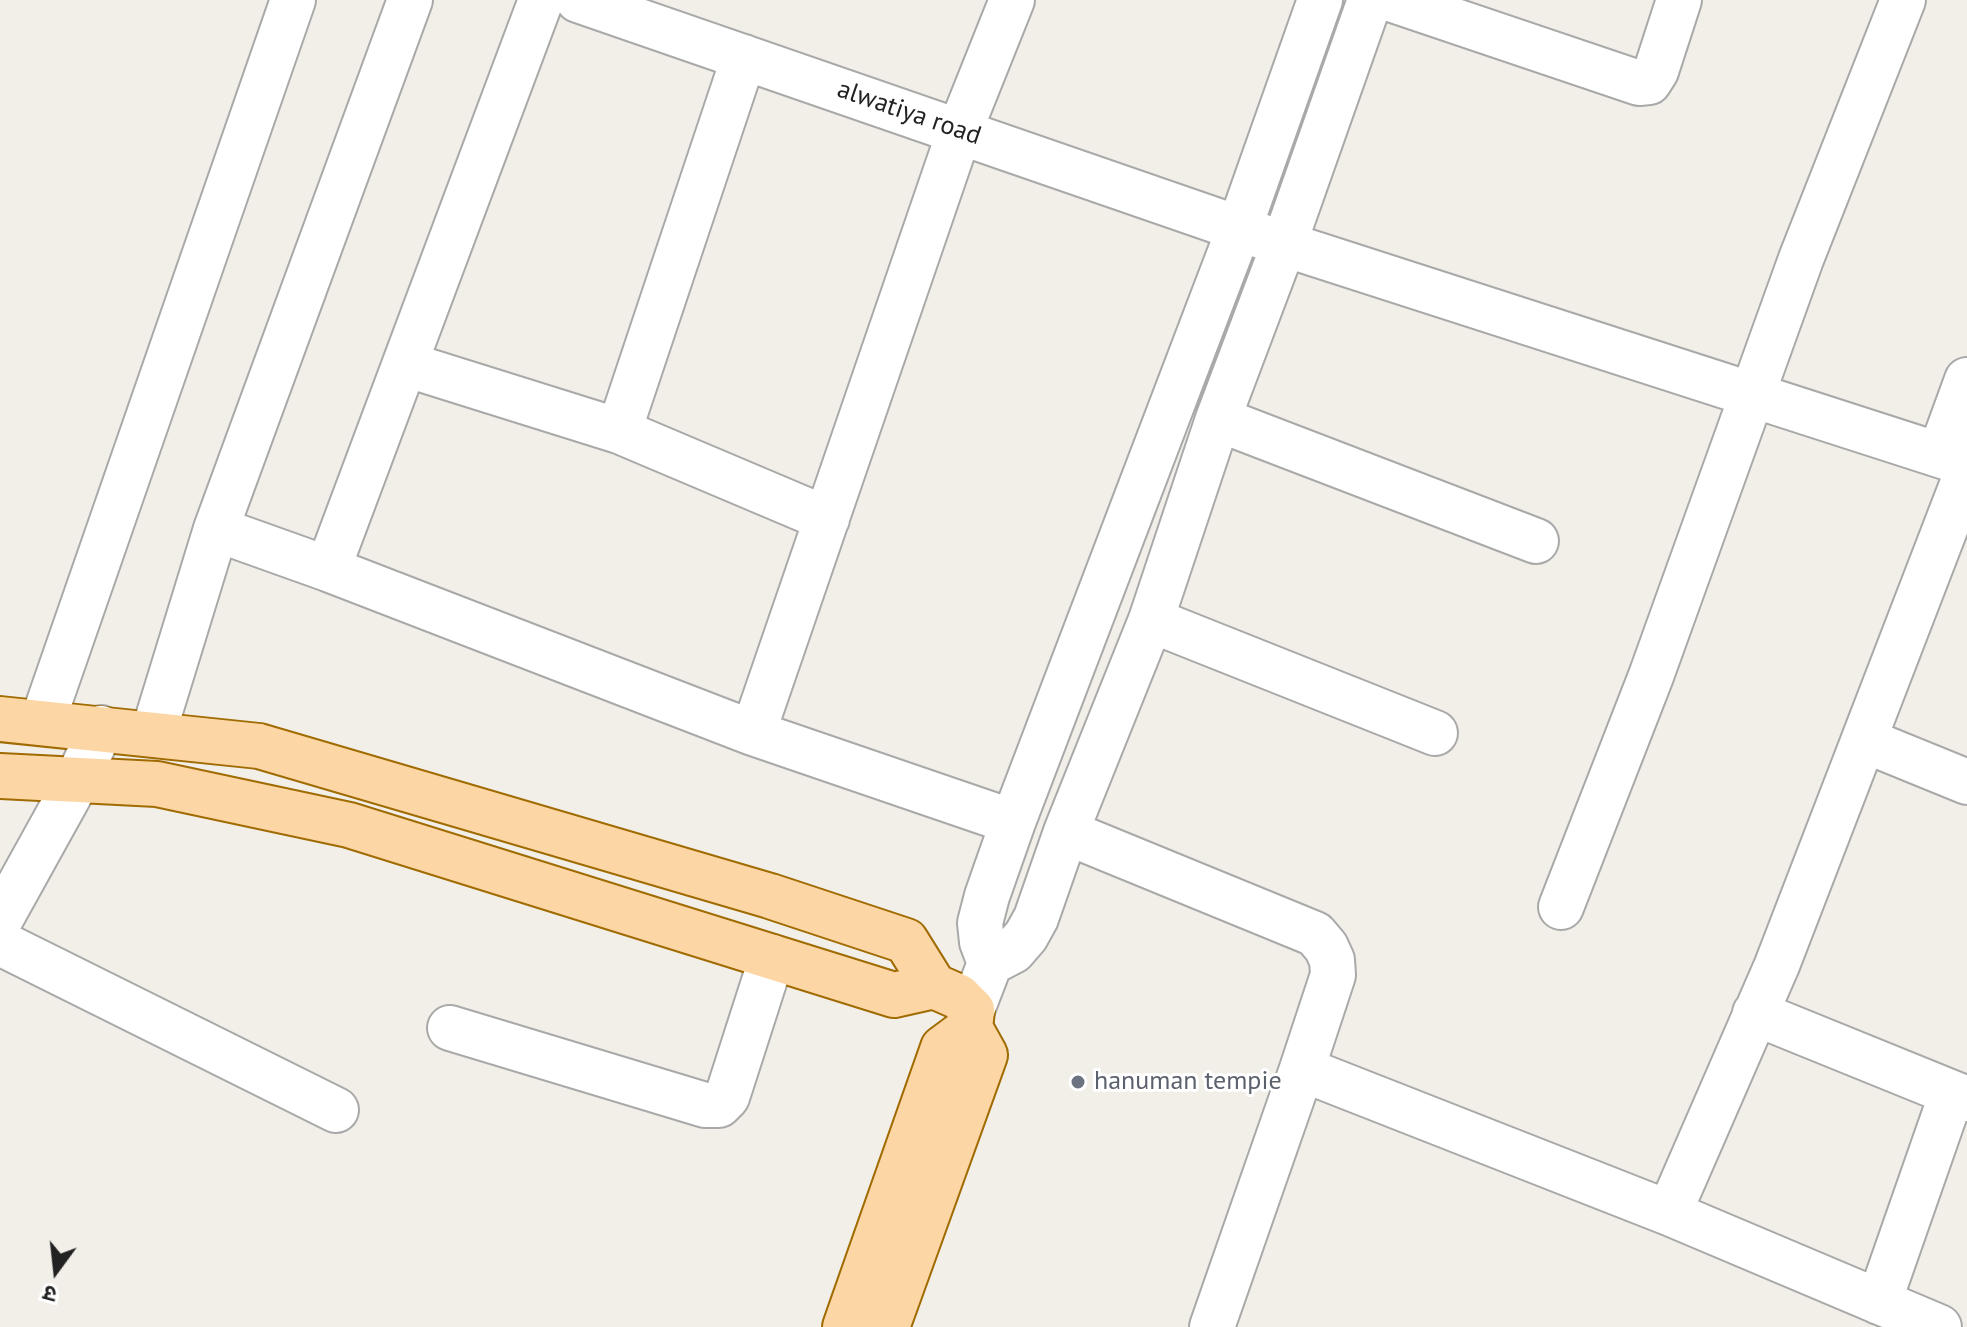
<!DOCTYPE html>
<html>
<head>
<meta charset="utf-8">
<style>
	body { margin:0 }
	#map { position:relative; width:1967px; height:1327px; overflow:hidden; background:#f2efe9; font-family:"PT Sans","Noto Sans Devanagari",sans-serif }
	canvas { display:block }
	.north { position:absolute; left:16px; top:1231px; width:80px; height:80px; -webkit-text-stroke:6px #fff; paint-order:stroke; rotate:195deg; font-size:22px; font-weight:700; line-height:32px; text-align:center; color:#222 }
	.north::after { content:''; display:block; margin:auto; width:28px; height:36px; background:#222; clip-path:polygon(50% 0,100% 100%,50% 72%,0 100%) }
</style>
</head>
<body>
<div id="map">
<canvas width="1967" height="1327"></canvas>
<div class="north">उ</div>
</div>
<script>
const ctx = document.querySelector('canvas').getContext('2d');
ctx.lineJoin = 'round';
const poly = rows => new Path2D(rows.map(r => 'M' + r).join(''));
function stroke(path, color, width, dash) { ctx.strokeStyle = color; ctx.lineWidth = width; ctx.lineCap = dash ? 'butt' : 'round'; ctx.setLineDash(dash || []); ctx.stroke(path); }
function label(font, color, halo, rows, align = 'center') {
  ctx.font = font + ' "PT Sans",sans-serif'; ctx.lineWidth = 6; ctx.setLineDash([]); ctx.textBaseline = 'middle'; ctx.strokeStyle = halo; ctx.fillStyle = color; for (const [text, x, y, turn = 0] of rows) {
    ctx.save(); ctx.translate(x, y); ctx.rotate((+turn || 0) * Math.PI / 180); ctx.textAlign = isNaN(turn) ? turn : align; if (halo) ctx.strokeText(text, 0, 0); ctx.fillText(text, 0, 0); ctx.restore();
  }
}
const minor = poly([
	[578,0,1284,244,1967,464],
	[1393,0,1639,83,1649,82,1656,71,1679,0],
	[405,364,619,431,827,519],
	[1218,419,1536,541],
	[619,431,744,57],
	[1940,454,1967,380],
	[216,529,328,569,753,733,1013,822],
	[328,569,541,0],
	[1151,620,1435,733],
	[42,723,293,0],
	[753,733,960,130,1012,0],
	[153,734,216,529,410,0],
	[1864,740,1967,782],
	[1066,832,1315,934,1326,947,1332,960,1333,975,1302,1069,1212,1327],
	[1561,907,1651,676,1801,259,1903,0],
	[0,920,77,781,101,728],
	[0,943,336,1110],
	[990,963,1013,951,1026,936,1036,918,1066,832,1151,620,1218,419,1284,244,1370,0],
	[972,1010,990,963,982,942,980,923,987,896,1013,822,1239,229,1320,0],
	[1755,1013,1967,1099],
	[450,1028,705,1105,719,1105,727,1097,772,957],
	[1302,1069,1669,1213,1939,1327],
	[1669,1213,1777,965,1967,472],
	[1879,1302,1952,1093]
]);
const major = poly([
	[0,719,259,746,770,896,906,941,934,986,959,997,972,1010,970,1028,985,1055,887,1327],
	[0,776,157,784,349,825,894,995,934,986],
	[845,1327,943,1048,970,1028]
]);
const markers = [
	[1078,1082,8,"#6b7280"]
];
const streetNames = [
	["alwatiya road",909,113,19]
];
const worshipNames = [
	["hanuman tempie",1094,1082]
];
stroke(minor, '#a9a9a9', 48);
stroke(major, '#a06b00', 48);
stroke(minor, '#fff', 44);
stroke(major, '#fcd6a4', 44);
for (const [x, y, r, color] of markers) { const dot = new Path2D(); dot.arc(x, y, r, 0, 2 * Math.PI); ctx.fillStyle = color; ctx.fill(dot); stroke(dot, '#fff', 3); }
label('26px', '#222', '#fff', streetNames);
label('26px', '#5b616d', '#fff', worshipNames, 'left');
</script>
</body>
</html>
